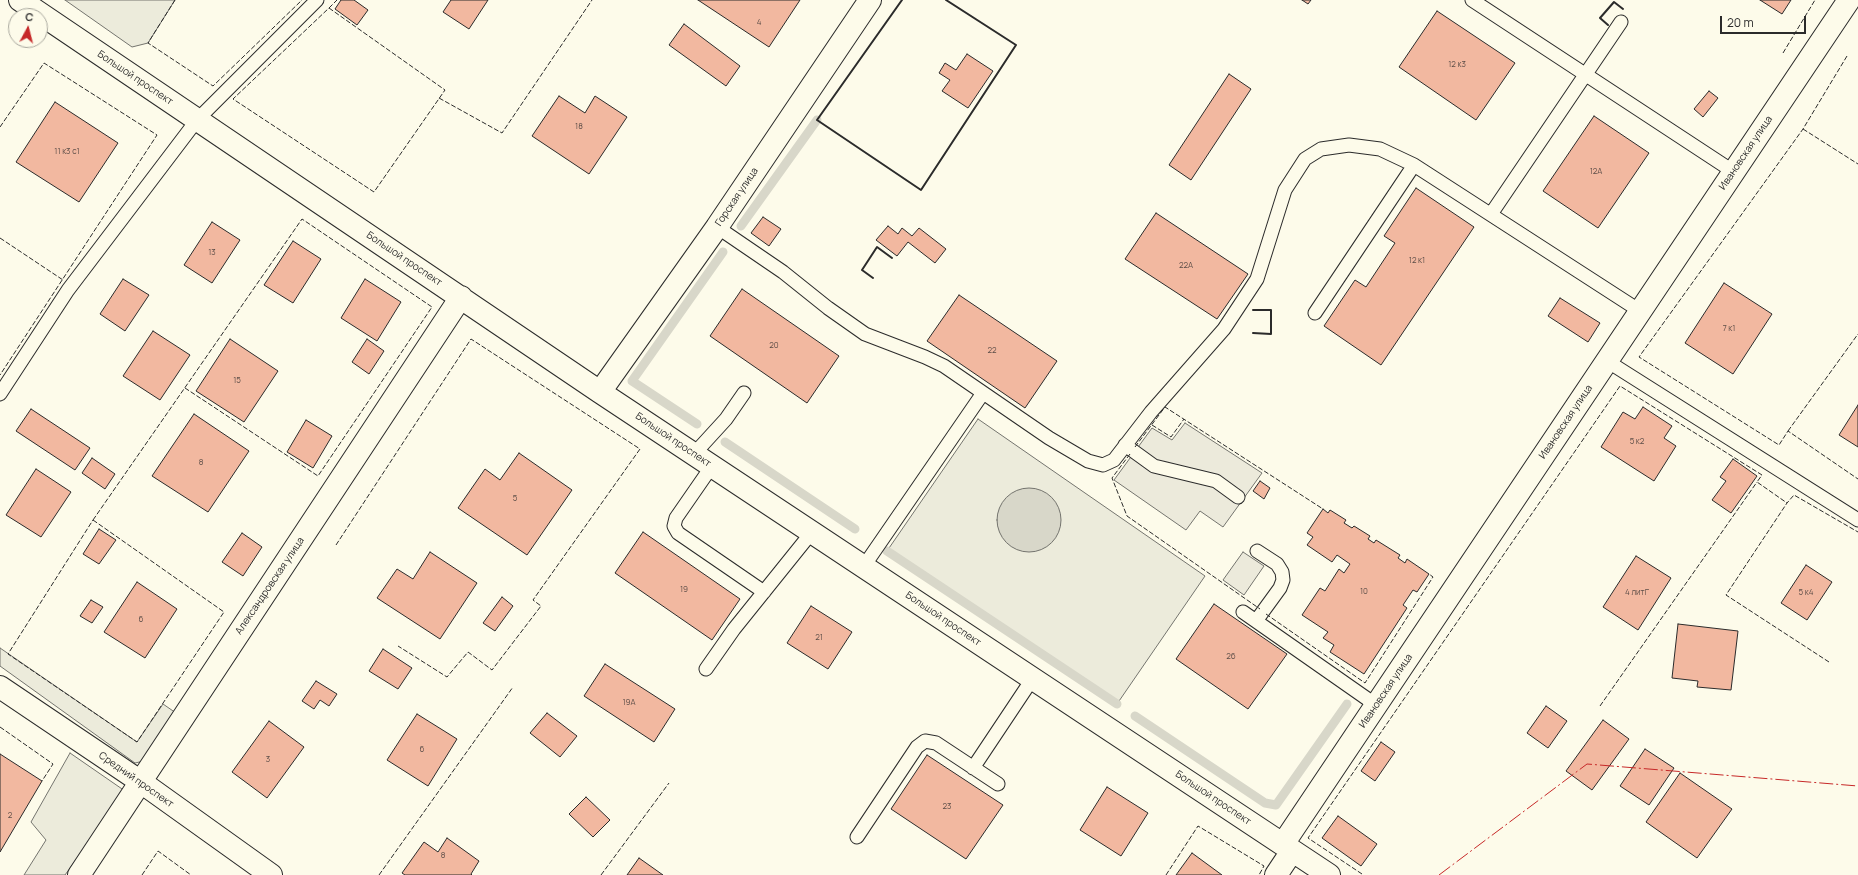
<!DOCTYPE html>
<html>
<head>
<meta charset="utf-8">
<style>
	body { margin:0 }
	#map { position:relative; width:1858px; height:875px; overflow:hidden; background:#fdfbea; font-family:Manrope,sans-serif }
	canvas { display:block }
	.north { position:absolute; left:8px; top:8px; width:40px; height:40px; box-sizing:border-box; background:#fdfbea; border:1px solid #a9a89e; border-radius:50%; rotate:7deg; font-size:11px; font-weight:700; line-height:16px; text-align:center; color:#2b2b2b }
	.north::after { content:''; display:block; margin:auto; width:14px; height:18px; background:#c62828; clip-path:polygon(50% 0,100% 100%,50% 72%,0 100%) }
	.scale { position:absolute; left:1720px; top:16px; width:86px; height:18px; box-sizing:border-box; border:2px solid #2b2b2b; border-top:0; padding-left:5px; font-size:12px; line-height:14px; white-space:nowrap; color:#2b2b2b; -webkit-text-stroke:3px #fdfbea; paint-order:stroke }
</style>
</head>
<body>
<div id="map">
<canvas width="1858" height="875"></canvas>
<div class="north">С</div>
<div class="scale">20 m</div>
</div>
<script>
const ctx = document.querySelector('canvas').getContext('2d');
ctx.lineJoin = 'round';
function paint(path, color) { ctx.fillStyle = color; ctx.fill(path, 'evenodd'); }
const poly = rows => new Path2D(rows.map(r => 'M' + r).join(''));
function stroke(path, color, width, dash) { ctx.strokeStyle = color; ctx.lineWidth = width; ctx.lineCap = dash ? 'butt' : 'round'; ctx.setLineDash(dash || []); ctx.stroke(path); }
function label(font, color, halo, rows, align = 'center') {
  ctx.font = font + ' Manrope,sans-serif'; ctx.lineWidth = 3; ctx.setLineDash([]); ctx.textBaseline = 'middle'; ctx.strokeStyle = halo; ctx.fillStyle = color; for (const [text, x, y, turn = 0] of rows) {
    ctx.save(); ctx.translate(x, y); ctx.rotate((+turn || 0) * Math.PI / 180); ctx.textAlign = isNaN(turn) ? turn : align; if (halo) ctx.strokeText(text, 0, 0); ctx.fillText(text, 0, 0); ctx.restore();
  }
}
const green = poly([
	[65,0,175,0,148,43,132,47,65,0],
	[978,419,1205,576,1117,704,887,551,978,419],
	[0,648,137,742,163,704,176,713,144,761,135,763,0,666,0,648],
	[70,753,125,791,65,875,24,875,46,840,31,822,70,753]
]);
const parking = poly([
	[1185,423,1262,473,1223,527,1200,511,1186,530,1114,480,1152,428,1172,440,1185,423],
	[1243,552,1264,566,1244,595,1223,580,1243,552]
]);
const water = poly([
	'997 520a32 32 0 1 1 64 0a32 32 0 1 1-64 0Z'
]);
const stream = poly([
	[741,226,817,120],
	[697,424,632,381,723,252],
	[725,442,855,529],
	[887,551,1117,704],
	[1135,716,1265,803,1276,805,1347,704]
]);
const building = poly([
	[341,0,354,0,368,10,357,25,335,9,341,0],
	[451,0,488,0,469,29,443,12,451,0],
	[698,0,800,0,769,47,698,0],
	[1302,0,1311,0,1308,4,1302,0],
	[1760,0,1791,0,1782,14,1760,0],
	[1437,11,1515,63,1476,120,1399,67,1437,11],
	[684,24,740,66,726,86,669,45,684,24],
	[967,54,993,71,968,108,942,91,950,80,939,73,945,63,956,70,967,54],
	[1229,74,1251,89,1191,180,1169,165,1229,74],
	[1709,91,1718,98,1703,117,1694,109,1709,91],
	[559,96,585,113,595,96,627,117,589,174,532,136,559,96],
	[55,102,118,143,79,202,16,162,55,102],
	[1594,116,1649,153,1598,228,1543,191,1594,116],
	[1416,188,1474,227,1381,365,1324,326,1355,280,1366,287,1395,243,1384,236,1416,188],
	[1156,213,1248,274,1217,319,1125,259,1156,213],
	[763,217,781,229,769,246,751,233,763,217],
	[212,222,240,240,212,283,184,265,212,222],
	[888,226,898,234,902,228,912,236,919,228,946,249,935,263,908,242,897,256,876,240,888,226],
	[293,241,321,259,293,303,264,285,293,241],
	[123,279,149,295,125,331,100,314,123,279],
	[365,279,401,302,377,341,341,318,365,279],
	[1724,283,1772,314,1733,374,1685,343,1724,283],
	[742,289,839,356,807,403,710,336,742,289],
	[959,295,1057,361,1025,408,927,341,959,295],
	[1560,298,1600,323,1588,342,1548,316,1560,298],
	[153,331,190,355,160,400,123,376,153,331],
	[230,339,278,371,244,422,196,391,230,339],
	[367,339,384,351,369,374,352,362,367,339],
	[1858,405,1858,447,1839,435,1858,405],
	[1643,407,1672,426,1664,438,1676,446,1654,481,1601,447,1623,412,1635,419,1643,407],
	[31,409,90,448,75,470,16,431,31,409],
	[194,414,249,451,208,512,152,476,194,414],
	[306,420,332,436,313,468,287,452,306,420],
	[519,453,572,490,527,555,458,508,485,469,500,480,519,453],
	[92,458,115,474,105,489,82,473,92,458],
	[1733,459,1757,476,1731,513,1712,500,1726,481,1720,477,1733,459],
	[36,469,71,492,41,537,6,515,36,469],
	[1260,481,1270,488,1264,499,1253,491,1260,481],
	[1323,509,1328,513,1330,510,1346,520,1344,523,1352,528,1354,526,1370,536,1368,539,1374,543,1376,540,1400,555,1398,558,1405,563,1407,559,1429,574,1417,592,1413,590,1403,605,1407,608,1364,674,1330,652,1334,645,1323,638,1328,632,1302,615,1320,588,1325,591,1339,569,1344,573,1350,564,1337,555,1332,562,1307,545,1313,537,1307,533,1323,509],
	[99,529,116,540,99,564,83,554,99,529],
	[643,532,740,599,712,640,615,573,643,532],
	[242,533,262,547,243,576,222,562,242,533],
	[430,552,477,583,440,639,377,598,397,569,413,579,430,552],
	[1636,556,1671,578,1638,630,1603,607,1636,556],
	[1806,565,1832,582,1807,620,1781,603,1806,565],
	[137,582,177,609,145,658,104,632,137,582],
	[502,597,513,606,495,631,483,623,502,597],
	[91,600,103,607,92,623,80,616,91,600],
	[1214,604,1287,654,1248,709,1176,659,1214,604],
	[811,606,852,632,828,669,787,643,811,606],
	[1678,624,1738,631,1731,690,1697,687,1698,681,1672,678,1678,624],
	[383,649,412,668,398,689,369,671,383,649],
	[605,664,675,709,654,742,584,696,605,664],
	[316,681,337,694,329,706,320,700,314,709,302,701,316,681],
	[1546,706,1567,721,1548,748,1527,733,1546,706],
	[547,713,577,736,560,757,530,733,547,713],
	[417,714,457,739,428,786,387,760,417,714],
	[1603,720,1629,739,1592,790,1566,771,1603,720],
	[269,721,304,747,267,798,232,772,269,721],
	[1381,742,1395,752,1375,781,1361,771,1381,742],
	[1645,749,1674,768,1649,805,1620,786,1645,749],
	[0,754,42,781,0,852,0,754],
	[927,755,1003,805,966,859,891,809,927,755],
	[1680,773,1732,809,1697,858,1646,822,1680,773],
	[1107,787,1148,813,1121,856,1080,830,1107,787],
	[586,797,610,820,593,837,569,814,586,797],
	[1338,816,1377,844,1361,866,1322,838,1338,816],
	[447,838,479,861,471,874,472,875,405,875,402,873,424,842,438,852,447,838],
	[1192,853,1222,875,1176,875,1192,853],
	[639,858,663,875,627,875,639,858]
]);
const service = poly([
	[1472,0,1734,172],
	[1491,214,1621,22],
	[717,227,783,272,828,308,865,334,925,357,944,366,1049,438,1088,461,1103,465,1114,460,1151,412,1224,329,1257,279,1285,190,1305,159,1321,149,1349,145,1380,149,1414,165,1640,311],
	[1315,313,1414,165],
	[1607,361,1858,520],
	[0,394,68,290,197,120,317,0],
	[1125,445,1154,466,1216,481,1238,497],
	[694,454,726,419,744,393],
	[712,466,676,518,674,526,678,533,764,592],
	[864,566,983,393],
	[1243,612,1376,705],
	[1256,621,1280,588,1283,580,1282,572,1277,564,1257,551],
	[706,669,734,629,812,532],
	[973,768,1033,678],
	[857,837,917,747,925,741,936,743,998,784]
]);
const minor = poly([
	[20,0,600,392,1329,875],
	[600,392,717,227,870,0],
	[0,687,141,782,271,875],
	[1283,844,1849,0],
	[79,875,461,297],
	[1276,875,1292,851]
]);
const fence = poly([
	[175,0,148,43,213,86,302,0],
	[329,8,445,90,374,192,233,99,329,8],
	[329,8,337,0],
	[1783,53,1815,0],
	[1847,56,1803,129,1639,357,1779,445,1788,431,1858,479],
	[439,98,502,133,592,0],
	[0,127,44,63,157,135,0,375],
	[1803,129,1858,164],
	[0,238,63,280],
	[1152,425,1171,437,1184,419],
	[1788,431,1858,334],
	[1135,447,1165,407,1323,509],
	[1130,454,1112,478,1127,516,1260,609],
	[93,520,302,219,432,307,318,476,185,388],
	[93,520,224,612,137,742,8,654,93,520],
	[336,545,471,339,640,449,533,600,541,606,492,670,468,652,447,677,398,646],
	[1266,614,1365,683,1433,577,1429,574],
	[1829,662,1726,595,1787,503,1794,495,1858,532],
	[1600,706,1757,482],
	[0,727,53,764,42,781],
	[1362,874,1308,838,1620,386,1762,475,1757,482,1787,503],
	[142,875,158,851,191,875],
	[379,875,513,687],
	[601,875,669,783],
	[1166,875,1198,826,1264,866,1259,875]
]);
const wall = poly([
	[902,0,817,120,921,190,1016,45,946,0],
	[1608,25,1600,18,1614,2,1623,9],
	[873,278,862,270,877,247,892,258],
	[1253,333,1271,334,1271,310,1253,310]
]);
const power = poly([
	[1439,875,1587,764,1858,786]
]);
const numberNames = [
	["4",759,23],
	["12 к3",1457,65],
	["18",579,127],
	["11 к3 с1",67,152],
	["12А",1596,172],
	["13",212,253],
	["12 к1",1417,261],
	["22А",1186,266],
	["7 к1",1729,329],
	["20",774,346],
	["22",992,351],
	["15",237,381],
	["5 к2",1637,442],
	["8",201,463],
	["5",515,499],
	["19",684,590],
	["10",1364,592],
	["4 литГ",1637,593],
	["5 к4",1806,593],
	["6",141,620],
	["21",819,638],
	["26",1231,657],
	["19А",629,703],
	["6",422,750],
	["3",268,760],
	["23",947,807],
	["2",10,816],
	["8",443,856]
];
const streetNames = [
	["Большой проспект",135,78,34],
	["Ивановская улица",1746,153,-56],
	["Горская улица",737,197,-56],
	["Большой проспект",404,259,34],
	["Ивановская улица",1566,422,-56],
	["Большой проспект",673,440,34],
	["Александровская улица",270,586,-56],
	["Большой проспект",943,619,34],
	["Ивановская улица",1386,691,-56],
	["Средний проспект",136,780,35],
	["Большой проспект",1213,798,34]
];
paint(green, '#ecebdb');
stroke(green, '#74746e', 1);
paint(parking, '#eceadb');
stroke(parking, '#74746e', 1);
paint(water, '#d8d7c9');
stroke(water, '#74746e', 1);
stroke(stream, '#d8d7c9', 9);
paint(building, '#f2b8a0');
stroke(building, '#2b2b2b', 1);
stroke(service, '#2b2b2b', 15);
stroke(minor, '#2b2b2b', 24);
stroke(service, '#fdfbea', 13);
stroke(minor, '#fdfbea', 22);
stroke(fence, '#2b2b2b', 1, [5, 2]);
stroke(wall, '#2b2b2b', 2);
stroke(power, '#c62828', 1, [14, 3, 2, 3]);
label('8px', '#5d4e48', null, numberNames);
label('10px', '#2b2b2b', '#fdfbea', streetNames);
</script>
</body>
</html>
